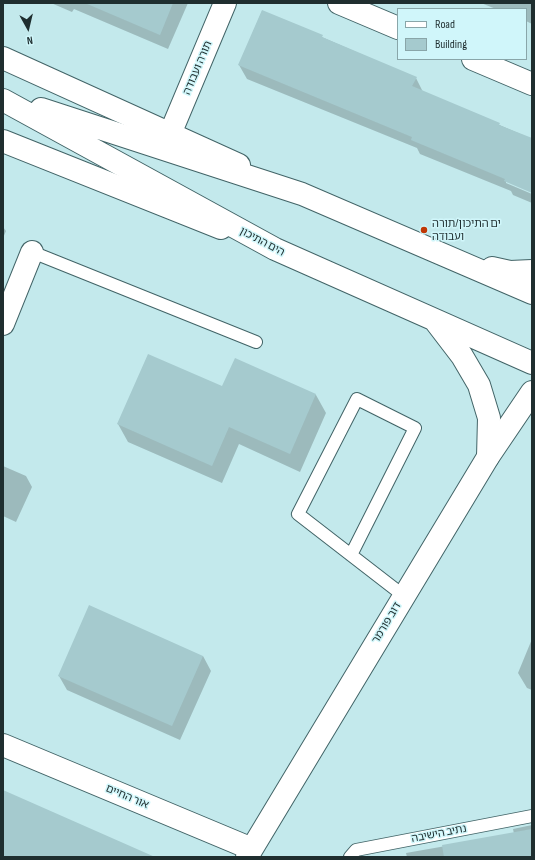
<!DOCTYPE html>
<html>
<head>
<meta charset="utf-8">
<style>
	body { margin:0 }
	#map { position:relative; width:535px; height:860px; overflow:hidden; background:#c3e9ec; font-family:"Sofia Sans Condensed",sans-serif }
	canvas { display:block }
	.frame { position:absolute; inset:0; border:4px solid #1f2e2f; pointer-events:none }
	.legend { position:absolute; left:397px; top:8px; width:130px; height:52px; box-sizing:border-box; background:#d0f6fa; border:1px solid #89a6a9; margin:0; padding:5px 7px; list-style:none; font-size:12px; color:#1f2e2f }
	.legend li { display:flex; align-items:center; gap:8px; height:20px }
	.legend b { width:20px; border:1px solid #89a6a9 }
	.north { position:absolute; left:8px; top:8px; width:40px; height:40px; -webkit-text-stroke:3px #d0f6fa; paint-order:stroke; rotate:172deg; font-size:11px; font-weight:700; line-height:16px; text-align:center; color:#1f2e2f }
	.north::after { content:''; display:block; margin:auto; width:14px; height:18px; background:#1f2e2f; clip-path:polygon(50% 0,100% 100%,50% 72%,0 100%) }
</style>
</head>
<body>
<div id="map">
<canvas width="535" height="860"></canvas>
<div class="frame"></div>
<ul class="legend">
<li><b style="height:5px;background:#fff"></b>Road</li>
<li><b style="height:11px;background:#a5cace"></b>Building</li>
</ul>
<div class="north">N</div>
</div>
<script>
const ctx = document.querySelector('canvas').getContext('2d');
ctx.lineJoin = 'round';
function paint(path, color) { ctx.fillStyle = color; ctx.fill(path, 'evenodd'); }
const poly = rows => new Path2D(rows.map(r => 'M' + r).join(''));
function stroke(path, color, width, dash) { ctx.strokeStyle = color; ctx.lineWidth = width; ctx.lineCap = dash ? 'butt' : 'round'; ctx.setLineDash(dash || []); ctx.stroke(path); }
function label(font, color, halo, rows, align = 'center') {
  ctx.font = font + ' "Sofia Sans Condensed","Noto Sans Hebrew",sans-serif'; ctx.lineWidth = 3; ctx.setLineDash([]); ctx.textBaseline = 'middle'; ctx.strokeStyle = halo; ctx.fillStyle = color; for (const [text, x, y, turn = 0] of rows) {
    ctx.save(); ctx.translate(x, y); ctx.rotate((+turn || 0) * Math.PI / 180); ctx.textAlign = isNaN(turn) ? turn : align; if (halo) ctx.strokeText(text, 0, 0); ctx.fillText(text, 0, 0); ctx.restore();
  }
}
const shadow = poly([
	[51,3,188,3,168,49,74,9,72,12],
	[481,3,532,3,532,24,526,21,526,9,496,9],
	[262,11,416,78,423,92,532,139,532,192,506,181,506,183,532,194,532,203,513,195,511,191,420,154,417,148,247,79,239,65],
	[3,227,6,231,3,238],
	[235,360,316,395,326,413,300,472,239,444,222,483,128,442,118,424,222,388],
	[3,466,26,476,32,487,16,522,3,516],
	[532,639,532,690,527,688,518,673],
	[203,656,211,671,180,740,67,690,59,676],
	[532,825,532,857,407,857,406,853,514,834,513,829]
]);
const building = poly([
	[85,3,173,3,160,35],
	[262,10,323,35,322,37,417,77,412,86,500,123,499,125,532,138,532,193,504,181,505,179,411,140,412,137,238,65],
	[148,354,222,386,235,358,316,394,290,454,229,427,212,466,117,424],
	[89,605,203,656,172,726,58,676],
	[3,790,155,857,3,857],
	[532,829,532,857,444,857,442,845]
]);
const lane = poly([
	[32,252,256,342],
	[351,555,415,428,357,399,298,514,404,596],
	[350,857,356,850,532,816]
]);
const street = poly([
	[339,3,398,28],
	[3,58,239,165],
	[473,59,532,84],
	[170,134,225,3],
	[3,141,221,228],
	[3,324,32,252],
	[3,745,252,849],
	[247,857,488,457,532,392]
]);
const secondary = poly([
	[3,100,275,249,532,363],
	[41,109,302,194,532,293],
	[492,268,510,272,532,271],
	[436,322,462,356,479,385,489,418,488,457]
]);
const markers = [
	[424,230,4,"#c03705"]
];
const streetNames = [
	["תורה ועבודה",198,68,-67],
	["הים התיכון",262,242,28],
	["דוב פורמר",387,623,-59],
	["אור החיים",127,797,23],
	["נתיב הישיבה",439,834,-11]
];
const poiNames = [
	["ים התיכון/תורה",432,224],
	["ועבודה",432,237]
];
paint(shadow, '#0003');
paint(building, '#a5cace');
stroke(lane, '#426467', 14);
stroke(street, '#426467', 24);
stroke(secondary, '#426467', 24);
stroke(lane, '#fff', 12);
stroke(street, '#fff', 22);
stroke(secondary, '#fff', 22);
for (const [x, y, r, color] of markers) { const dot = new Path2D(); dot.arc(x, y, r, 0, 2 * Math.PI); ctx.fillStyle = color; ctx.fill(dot); stroke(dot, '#d0f6fa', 1.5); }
label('11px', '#1f2e2f', '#d0f6fa', streetNames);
label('11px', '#1f2e2f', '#d0f6fa', poiNames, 'left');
</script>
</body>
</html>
